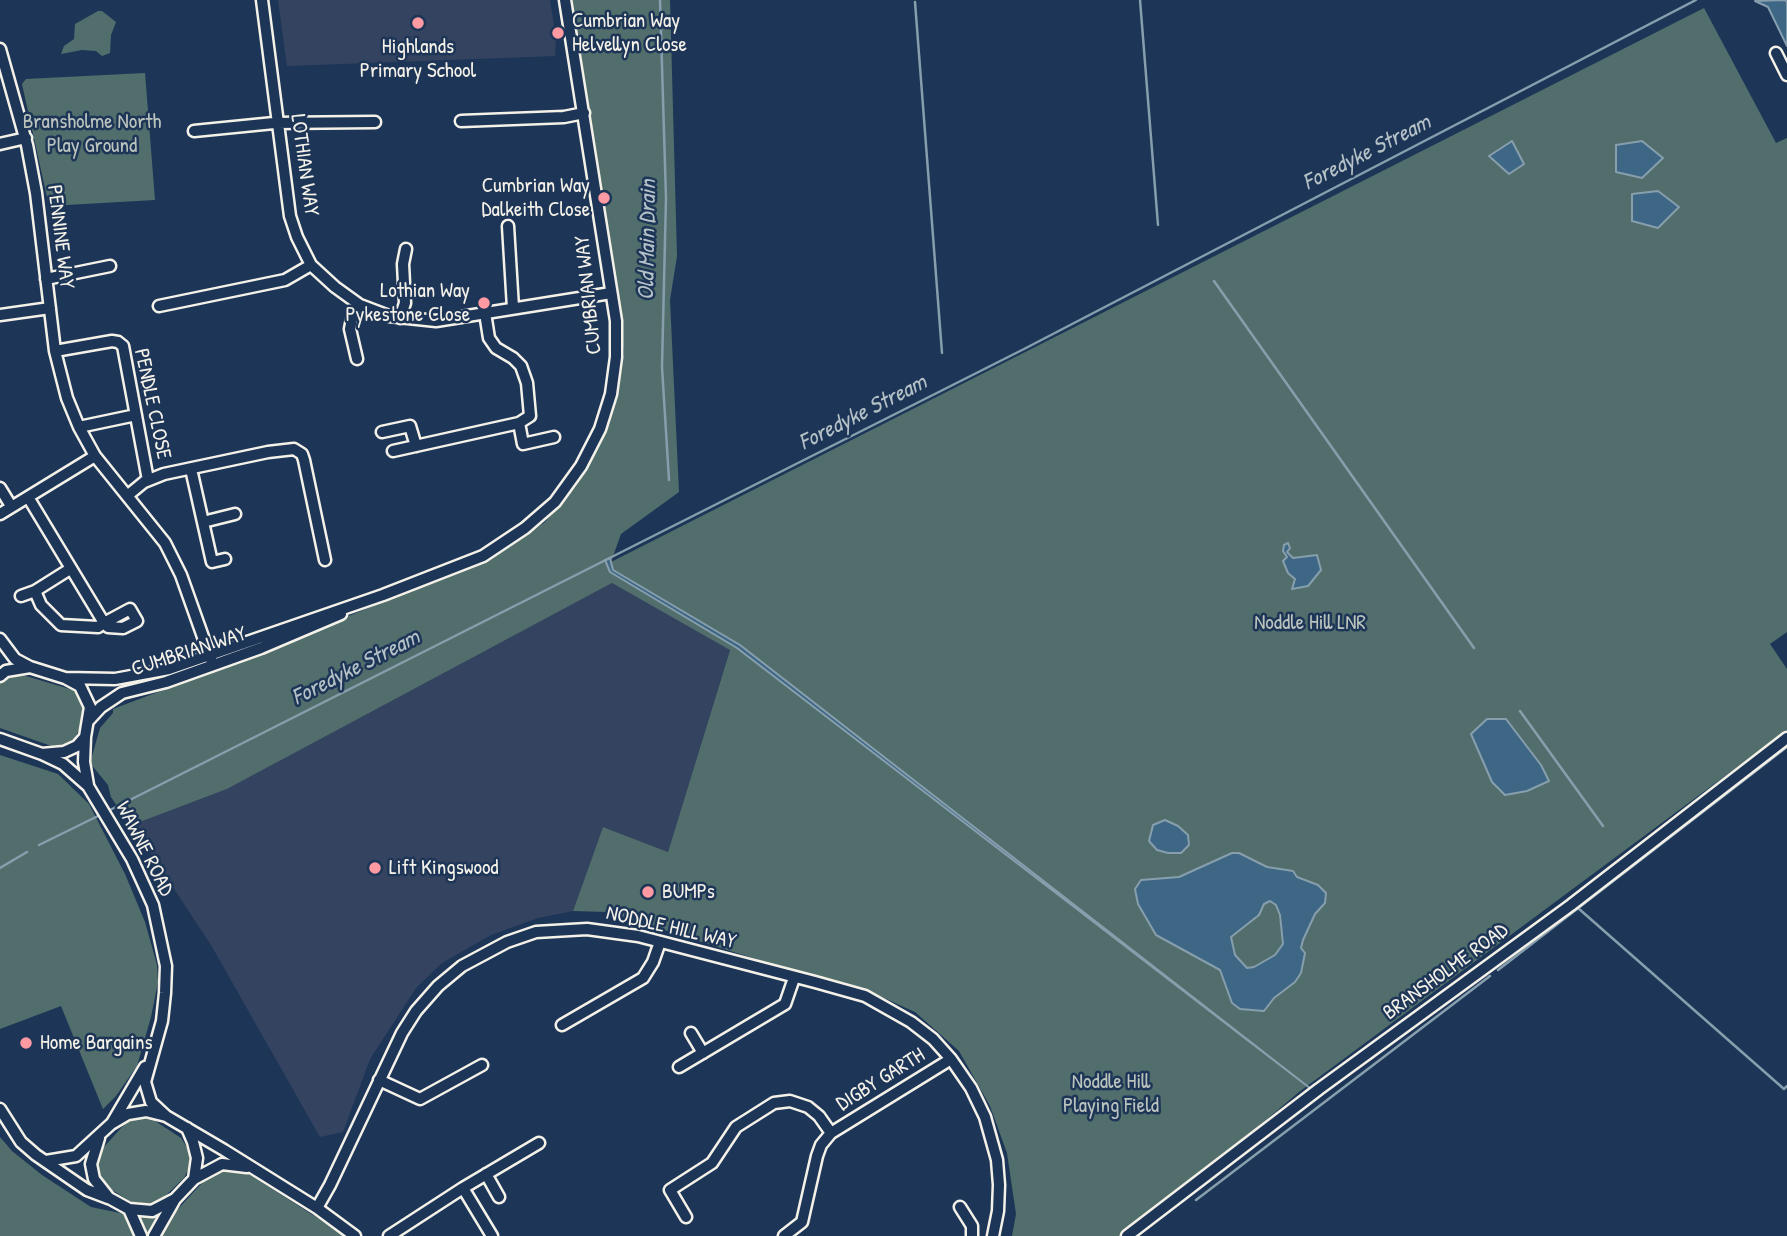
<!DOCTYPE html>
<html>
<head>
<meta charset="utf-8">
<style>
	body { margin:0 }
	canvas { display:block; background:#1d3557 }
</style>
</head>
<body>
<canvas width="1787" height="1236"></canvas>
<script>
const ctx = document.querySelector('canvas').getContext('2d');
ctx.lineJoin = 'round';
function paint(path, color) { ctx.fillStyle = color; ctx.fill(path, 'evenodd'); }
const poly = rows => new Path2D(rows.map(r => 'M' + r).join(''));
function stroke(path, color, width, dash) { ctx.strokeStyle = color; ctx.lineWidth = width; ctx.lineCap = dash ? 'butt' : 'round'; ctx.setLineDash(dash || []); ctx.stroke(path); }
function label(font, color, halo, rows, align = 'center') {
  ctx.font = font + ' "Patrick Hand",sans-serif'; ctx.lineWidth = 5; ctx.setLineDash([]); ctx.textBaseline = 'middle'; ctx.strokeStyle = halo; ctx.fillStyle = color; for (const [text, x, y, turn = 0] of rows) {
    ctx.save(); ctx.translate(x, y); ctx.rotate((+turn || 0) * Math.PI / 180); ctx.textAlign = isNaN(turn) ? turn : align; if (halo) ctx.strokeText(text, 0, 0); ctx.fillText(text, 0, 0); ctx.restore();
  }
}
const built = poly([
	[278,0,550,0,556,39,555,56,287,66],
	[612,583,730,649,668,852,603,827,573,911,538,918,491,935,442,963,416,988,370,1059,343,1132,320,1137,211,945,132,825,227,789]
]);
const green = poly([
	[571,0,670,0,677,256,670,300,679,492,621,534,611,562,1704,8,1776,143,1787,138,1787,632,1770,644,1787,669,1787,730,1299,1092,1129,1236,1012,1236,1016,1214,1007,1153,990,1106,959,1051,915,1012,866,990,800,973,607,912,573,911,603,827,668,852,730,650,612,583,227,789,132,825,119,809,111,797,108,785,90,763,100,728,113,713,113,709,253,656,502,552,545,522,578,483,610,421,624,353,615,277],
	[98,11,102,11,116,22,111,35,110,53,102,56,96,51,82,50,61,54,64,46,74,39,75,24],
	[145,73,155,200,49,206,22,84,26,79],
	[19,674,73,690,79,696,83,705,81,726,75,738,60,749,0,728,0,682,8,676],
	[0,755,58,774,89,804,125,874,145,922,157,965,158,982,151,1017,137,1066,116,1096,103,1109,61,1006,0,1029],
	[143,1118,152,1119,181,1138,188,1149,190,1158,188,1170,184,1178,164,1197,156,1203,135,1204,107,1187,98,1170,98,1161,103,1148,122,1127,131,1120],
	[0,1137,12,1151,42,1175,91,1207,144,1218,164,1213,178,1209,213,1171,220,1168,239,1168,346,1236,0,1236]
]);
const water = poly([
	[1785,0,1787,2,1787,46,1768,7,1755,1,1785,0],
	[1512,141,1524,164,1509,174,1489,156,1512,141],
	[1642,141,1663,158,1642,178,1616,172,1616,145,1642,141],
	[1658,191,1679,207,1658,228,1632,221,1632,194,1658,191],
	[1288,543,1290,548,1287,552,1293,558,1317,555,1321,570,1308,586,1292,589,1295,579,1288,573,1283,561,1287,557,1283,551,1284,545,1288,543],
	[610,558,613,570,740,645,1315,1092,737,648,610,572,605,560,610,558],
	[1487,719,1506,719,1541,765,1549,781,1527,791,1505,795,1492,782,1471,734,1487,719],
	[1165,820,1178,826,1188,835,1189,845,1181,853,1168,853,1157,850,1149,841,1153,825,1165,820],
	[1232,853,1239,853,1267,867,1293,871,1297,877,1318,885,1326,893,1325,903,1315,914,1303,940,1301,948,1305,953,1301,973,1295,982,1274,998,1264,1011,1240,1009,1232,1003,1220,970,1156,935,1138,904,1135,889,1141,880,1179,877,1232,853],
	[1270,901,1276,905,1280,915,1283,944,1275,955,1254,967,1247,968,1235,955,1231,937,1259,915,1264,904,1270,901]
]);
const stream = poly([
	[660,0,666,198,662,367,669,480],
	[1140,0,1158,225],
	[915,2,942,353],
	[1214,281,1474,648],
	[1520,711,1603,826],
	[108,811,1024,349,1696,0],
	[39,845,102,814],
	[0,868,27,852],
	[1578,908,1784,1089,1787,1086],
	[1498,970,1787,747],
	[1196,1200,1490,976]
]);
const minor = poly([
	[262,0,290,216,297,237,311,265,335,287,360,305,389,316,436,321,611,293],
	[0,49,27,145,36,193,55,351,67,398,79,427,95,456,165,543,181,575,213,665],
	[1776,53,1787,75],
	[461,121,564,117,584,113],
	[194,131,274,123,375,122],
	[0,144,26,138],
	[508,226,513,308],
	[46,279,110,266],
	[159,306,285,280,311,265],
	[0,315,50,308],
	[400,318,405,303,403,264,406,249],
	[55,351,112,341,118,342,123,346,148,480],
	[357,359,350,329,352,319,360,305],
	[519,423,523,444,554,437],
	[79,427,136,415],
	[382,432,410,426,416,446],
	[393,451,519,423,530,416,527,383,521,366,513,358,496,348,489,338,485,313],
	[191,469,212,562,225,559],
	[0,488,11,506],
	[127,496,144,482,164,474,268,452,294,449,302,454,304,460,325,560],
	[28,497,104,623,108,627,123,628,137,621,130,609,104,623,98,627,61,625,41,605,35,591],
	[0,514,95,456],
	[203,522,235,514],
	[21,596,35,591,70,569],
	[0,639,15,659,30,667],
	[0,676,6,671,30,667,65,678,80,686,90,707,85,737,77,746,64,752,42,754,0,739],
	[65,678,115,679,169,669,383,595,483,556,525,528,555,502,581,466,600,429,611,394,616,357,616,321,565,0],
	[89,720,101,707,122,693,166,682,261,648,341,614],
	[85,737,84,762,88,785],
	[42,754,63,764,88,786,132,859,153,905,166,966,165,993,162,1021,145,1082,151,1102,166,1116],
	[562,1025,643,978,653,962,660,942],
	[691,1033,703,1053],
	[679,1067,785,1004,794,978],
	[379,1080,420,1099,482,1065],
	[0,1109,21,1142,36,1155,87,1190,108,1198],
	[112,1123,145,1067],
	[99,1138,91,1164,94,1179,109,1198,129,1209,152,1211,175,1199,194,1179,197,1158,193,1142,187,1128],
	[46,1161,76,1156,111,1124,128,1114,146,1111,166,1116,224,1150,317,1208,355,1236],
	[486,1174,499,1197],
	[194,1179,222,1164,247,1167],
	[463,1188,492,1236],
	[960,1207,972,1226,972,1236],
	[317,1208,330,1185,402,1033,416,1011,438,986,462,966,507,942,536,932,587,929,638,936,815,982,865,996,911,1022,933,1039,951,1059,971,1088,985,1117,997,1160,999,1185,998,1211,993,1236],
	[129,1209,141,1236],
	[686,1217,670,1190,712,1163,736,1127,774,1103,790,1101,808,1107,819,1116,831,1133],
	[154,1236,175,1199],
	[389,1236,463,1188,539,1143],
	[784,1236,802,1222,817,1156,821,1145,831,1133,951,1059],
	[1127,1236,1319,1089,1571,905,1787,738]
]);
const markers = [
	[418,23,7,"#ff9aa2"],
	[558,33,7,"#ff9aa2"],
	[604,198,7,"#ff9aa2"],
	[484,303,7,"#ff9aa2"],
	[375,868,7,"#ff9aa2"],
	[648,892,7,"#ff9aa2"],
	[26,1043,7,"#ff9aa2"]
];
const poiNames = [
	["Cumbrian Way",572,21],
	["Helvellyn Close",572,45],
	["Highlands",418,47,"center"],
	["Primary School",418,71,"center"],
	["Cumbrian Way",590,186,"right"],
	["Dalkeith Close",590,210,"right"],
	["Lothian Way",470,291,"right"],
	["Pykestone Close",470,315,"right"],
	["Lift Kingswood",389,868],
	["BUMPs",662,892],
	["Home Bargains",40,1043]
];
const parkNames = [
	["Bransholme North",92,122],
	["Play Ground",92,146],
	["Noddle Hill LNR",1310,623],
	["Noddle Hill",1111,1082],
	["Playing Field",1111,1106]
];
const streetNames = [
	["LOTHIAN WAY",304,165,82],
	["PENNINE WAY",60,237,83],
	["CUMBRIAN WAY",589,295,-96],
	["PENDLE CLOSE",152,404,78],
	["CUMBRIAN WAY",189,652,-18],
	["WAWNE ROAD",144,849,63],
	["NODDLE HILL WAY",671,928,13],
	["BRANSHOLME ROAD",1446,972,-36],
	["DIGBY GARTH",881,1080,-32]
];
const waterNames = [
	["Foredyke Stream",1367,153,-27],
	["Old Main Drain",648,240,-89],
	["Foredyke Stream",863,413,-27],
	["Foredyke Stream",356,668,-27]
];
paint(built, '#344460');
paint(green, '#526e6c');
paint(water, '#3e6786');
stroke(water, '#879ead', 2);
stroke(stream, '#879ead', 2.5);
stroke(minor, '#f4f1e8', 15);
stroke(minor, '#1d3557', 10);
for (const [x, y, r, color] of markers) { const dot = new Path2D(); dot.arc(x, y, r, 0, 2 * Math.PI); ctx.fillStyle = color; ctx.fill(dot); stroke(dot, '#1d3557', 2.5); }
label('21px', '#f4f1e8', '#1d3557', poiNames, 'left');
label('21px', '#bbc3bd', '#1d3557', parkNames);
label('21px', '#f4f1e8', '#1d3557', streetNames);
label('italic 23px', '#b4c1c6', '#1d3557', waterNames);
</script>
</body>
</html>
